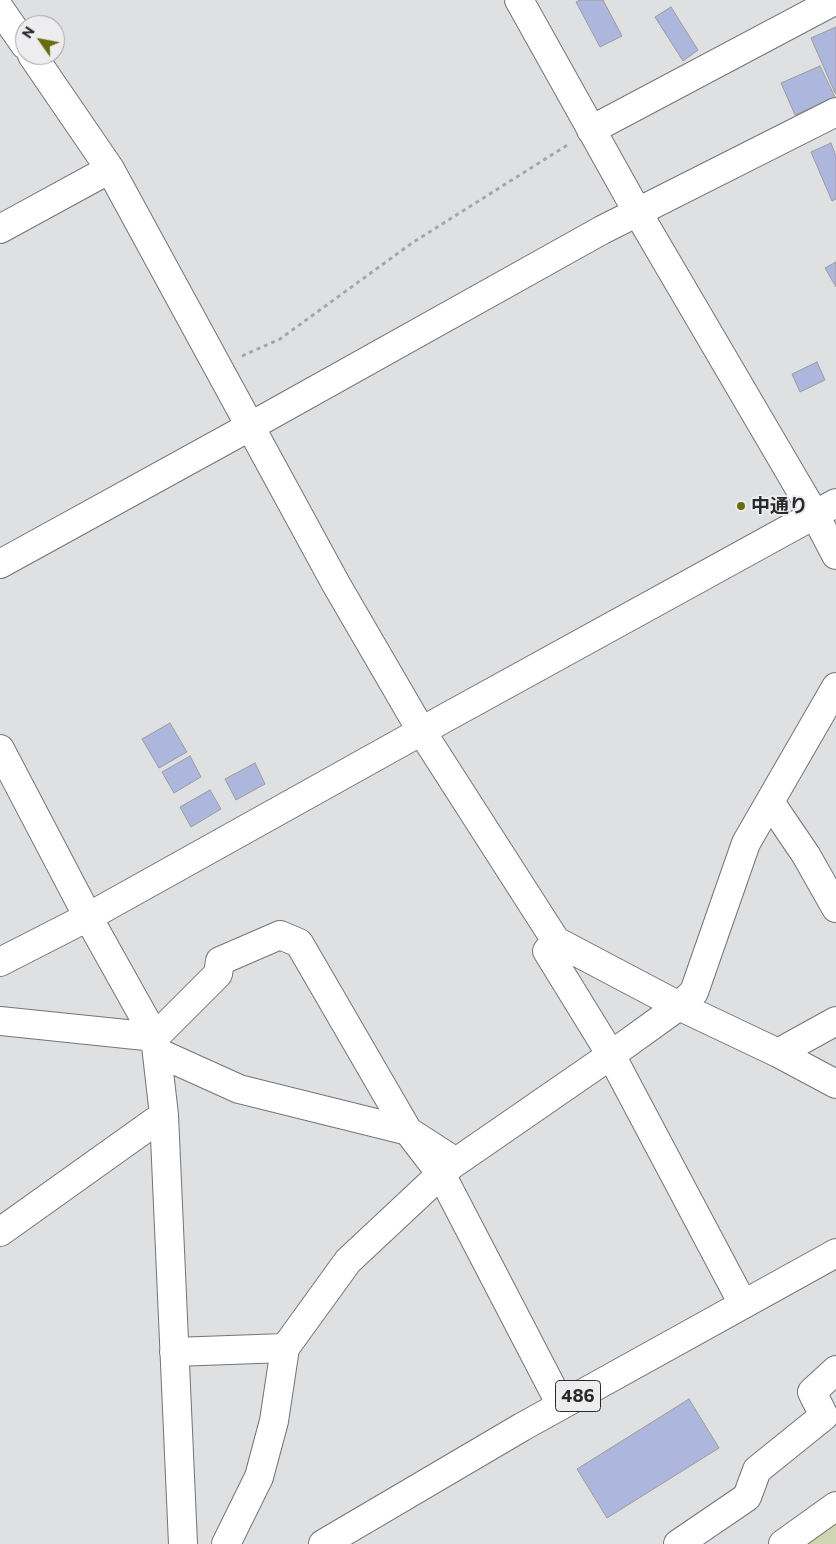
<!DOCTYPE html>
<html>
<head>
<meta charset="utf-8">
<style>
	body { margin:0 }
	#map { position:relative; width:836px; height:1544px; overflow:hidden; background:#dfe0e2; font-family:Commissioner,sans-serif }
	canvas { display:block }
	.north { position:absolute; left:15px; top:15px; width:50px; height:50px; box-sizing:border-box; background:#ededef; border:1px solid #9f9fa0; border-radius:50%; rotate:303deg; font-size:14px; font-weight:700; line-height:20px; text-align:center; color:#292a2a }
	.north::after { content:''; display:block; margin:auto; width:18px; height:22px; background:#696d0f; clip-path:polygon(50% 0,100% 100%,50% 72%,0 100%) }
</style>
</head>
<body>
<div id="map">
<canvas width="836" height="1544"></canvas>
<div class="north">N</div>
</div>
<script>
const ctx = document.querySelector('canvas').getContext('2d');
ctx.lineJoin = 'round';
function paint(path, color) { ctx.fillStyle = color; ctx.fill(path, 'evenodd'); }
const poly = rows => new Path2D(rows.map(r => 'M' + r).join(''));
function stroke(path, color, width, dash) { ctx.strokeStyle = color; ctx.lineWidth = width; ctx.lineCap = dash ? 'butt' : 'round'; ctx.setLineDash(dash || []); ctx.stroke(path); }
function label(font, color, halo, rows, align = 'center') {
  ctx.font = font + ' Commissioner,"Noto Sans JP",sans-serif'; ctx.lineWidth = 4; ctx.setLineDash([]); ctx.textBaseline = 'middle'; ctx.strokeStyle = halo; ctx.fillStyle = color; for (const [text, x, y, turn = 0] of rows) {
    ctx.save(); ctx.translate(x, y); ctx.rotate((+turn || 0) * Math.PI / 180); ctx.textAlign = isNaN(turn) ? turn : align; if (halo) ctx.strokeText(text, 0, 0); ctx.fillText(text, 0, 0); ctx.restore();
  }
}
const green = poly([
	[836,1517,836,1544,795,1544]
]);
const building = poly([
	[580,0,603,0,622,36,600,47,576,2,580,0],
	[671,7,698,50,683,61,655,17,671,7],
	[836,27,836,93,835,93,811,38,836,27],
	[820,66,835,97,795,115,781,83,820,66],
	[831,143,836,156,836,199,832,201,811,152,831,143],
	[836,262,836,287,825,268,836,262],
	[817,362,825,380,800,392,792,374,817,362],
	[170,723,187,752,159,768,142,739,170,723],
	[190,756,201,777,174,793,162,772,190,756],
	[255,763,265,784,236,800,225,779,255,763],
	[210,790,221,809,191,827,180,807,210,790],
	[689,1399,719,1448,607,1518,577,1469,689,1399]
]);
const path = poly([
	[242,356,280,339,412,243,569,144]
]);
const minor = poly([
	[519,0,638,213,815,515,836,555],
	[0,9,25,45],
	[32,55,110,169,336,584,422,732,556,941,679,1006,778,1053,836,1084],
	[591,130,836,0],
	[0,229,110,169],
	[0,564,251,426,602,230,836,112],
	[0,749,88,917,155,1037,164,1115,183,1544],
	[770,802,806,855,836,908],
	[556,941,547,951,611,1055,743,1304],
	[0,962,88,917,445,718,836,503],
	[0,1021,155,1037,218,974,220,961,280,935,299,943,408,1131,441,1174,561,1405],
	[157,1052,239,1089,408,1131,456,1162,611,1055,679,1006,694,992,746,843,836,687],
	[778,1053,836,1021],
	[0,1232,164,1115],
	[174,1352,285,1348],
	[226,1544,259,1477,274,1421,285,1348,348,1261,441,1174,454,1163],
	[678,1544,747,1497,757,1470,824,1416,812,1392,836,1370],
	[783,1544,836,1506]
]);
const highway = poly([
	[323,1544,522,1427,836,1253]
]);
const markers = [
	[741,506,5,"#696d0f"]
];
const shields = [
	[578,1396,45]
];
const shieldNames = [
	["486",578,1396]
];
const poiNames = [
	["中通り",751,506]
];
paint(green, '#cfd4b3');
paint(building, '#adb6dc');
stroke(building, '#9b9c9d', 1);
stroke(minor, '#737476', 30);
stroke(highway, '#737476', 30);
stroke(path, '#a6a7a9', 3, [4, 4]);
stroke(minor, '#fff', 28);
stroke(highway, '#fff', 28);
for (const [x, y, r, color] of markers) { const dot = new Path2D(); dot.arc(x, y, r, 0, 2 * Math.PI); ctx.fillStyle = color; ctx.fill(dot); stroke(dot, '#ededef', 2); }
for (const [x, y, w] of shields) { const box = new Path2D(); box.roundRect(x - w / 2, y - 15.5, w, 31, 4); ctx.fillStyle = '#ededef'; ctx.fill(box); stroke(box, '#292a2a', 1); }
label('bold 18px', '#292a2a', null, shieldNames);
label('bold 19px', '#292a2a', '#ededef', poiNames, 'left');
</script>
</body>
</html>
